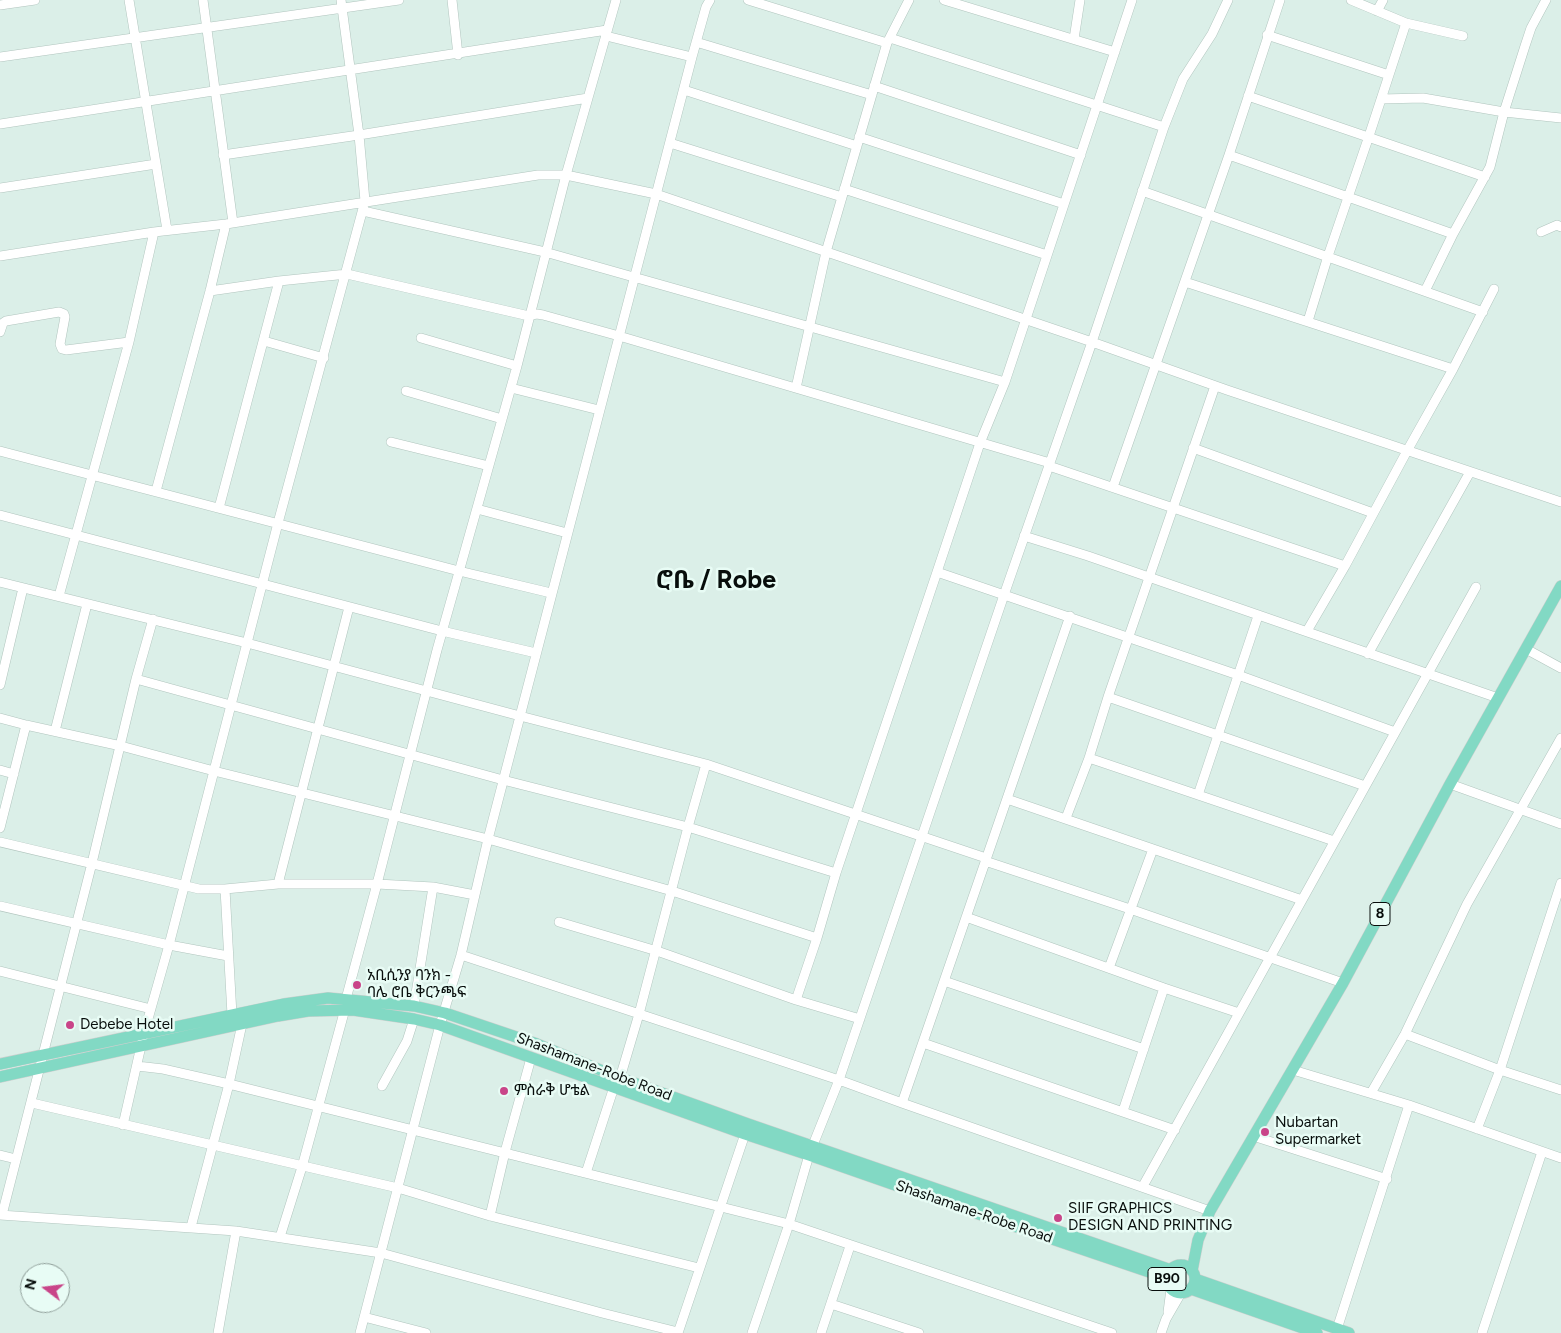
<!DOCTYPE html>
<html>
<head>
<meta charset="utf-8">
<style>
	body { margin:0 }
	#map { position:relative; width:1561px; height:1333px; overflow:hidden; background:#dbefe8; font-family:Figtree,sans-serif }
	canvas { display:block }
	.north { position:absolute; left:20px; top:1263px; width:50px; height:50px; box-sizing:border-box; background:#e8fcf5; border:1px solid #8e9d98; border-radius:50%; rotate:285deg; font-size:14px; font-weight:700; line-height:20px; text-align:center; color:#080e0c }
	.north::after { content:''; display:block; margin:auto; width:18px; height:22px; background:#c94589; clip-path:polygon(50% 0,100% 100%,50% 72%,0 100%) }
</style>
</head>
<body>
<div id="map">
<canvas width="1561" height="1333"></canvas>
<div class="north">N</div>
</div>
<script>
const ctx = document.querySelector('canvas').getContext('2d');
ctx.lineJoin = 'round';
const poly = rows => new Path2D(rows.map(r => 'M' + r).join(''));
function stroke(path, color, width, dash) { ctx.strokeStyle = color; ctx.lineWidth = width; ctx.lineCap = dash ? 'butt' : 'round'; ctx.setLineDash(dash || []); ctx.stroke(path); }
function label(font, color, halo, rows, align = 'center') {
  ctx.font = font + ' Figtree,"Noto Sans Ethiopic",sans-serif'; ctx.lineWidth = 5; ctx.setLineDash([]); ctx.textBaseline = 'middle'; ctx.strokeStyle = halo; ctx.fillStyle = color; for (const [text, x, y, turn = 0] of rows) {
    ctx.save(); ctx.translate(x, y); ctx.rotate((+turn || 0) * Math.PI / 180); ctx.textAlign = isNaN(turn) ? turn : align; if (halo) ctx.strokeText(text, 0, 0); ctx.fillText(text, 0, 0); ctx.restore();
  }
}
const minor = poly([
	[129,0,167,230],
	[203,0,233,223],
	[452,0,458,55],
	[748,0,887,43],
	[944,0,1115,52],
	[1351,0,1406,23,1463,36],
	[0,5,35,0],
	[1377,11,1383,0],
	[1267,35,1389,75],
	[606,36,692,57],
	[890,38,1164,127],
	[1074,39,1080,0],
	[696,42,872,95],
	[0,57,399,0],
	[874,86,1081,155],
	[684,90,857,146],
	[1248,96,1485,177],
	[1381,99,1423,98,1504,112,1561,118],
	[0,124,607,30],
	[859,137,1064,204],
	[670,143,842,197],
	[223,155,359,135,588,98],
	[1229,155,1453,234],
	[0,188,156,164],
	[844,189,1047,255],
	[1142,191,1483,312],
	[363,211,545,252,1005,382],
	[1541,232,1557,225,1561,227],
	[0,256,154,232,226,224,538,175,566,175,656,194,1092,342,1227,390,1561,502],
	[1185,282,1453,369],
	[210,291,279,281,347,274,529,316,537,314,543,315,619,336,1050,463],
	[1425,291,1453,234,1490,167,1504,112,1525,46,1531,28,1546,0],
	[1308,321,1328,256,1369,136,1406,23],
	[0,332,3,323,6,321,59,312,64,314,65,317,60,344,62,349,66,350,129,342],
	[421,338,517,366],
	[264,341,324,358],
	[511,388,599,410],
	[796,388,826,252,887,43,909,0],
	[406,391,502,419],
	[391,442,489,466],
	[1193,448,1373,513],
	[0,451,459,571,551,593],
	[1049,466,1345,566],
	[1113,487,1229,155,1280,0],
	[156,491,210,291,226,224],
	[219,508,279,281],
	[477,509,567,533],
	[0,515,442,631,536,653],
	[1024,536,1088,556,1498,698],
	[937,572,1238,675,1395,732],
	[0,582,247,643,520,716,706,764,986,858],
	[59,596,129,342,154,232],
	[1307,631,1345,566,1407,451,1453,369,1494,289],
	[1526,649,1561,668],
	[1368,654,1470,472],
	[136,679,503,780,688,827,836,873],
	[0,685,23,588],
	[1108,697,1365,786],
	[0,718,26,725,121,746,214,771,488,839,672,891,817,938],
	[55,731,87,604],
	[1089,758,1334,841],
	[0,770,14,774],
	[1450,784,1561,824],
	[1198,795,1258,616],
	[1007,799,1302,900],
	[1066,818,1089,758,1108,697,1215,386],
	[0,828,26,725],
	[0,842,199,889,225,889,278,884,377,884,433,887,475,895],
	[985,861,1130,909,1343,983],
	[278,884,349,607],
	[225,889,232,1015],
	[0,906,169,945,228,956],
	[966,917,1164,988,1239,1013],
	[559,922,657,951,796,1000,860,1019],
	[461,955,839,1080,902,1103,1210,1211],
	[1109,968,1153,849],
	[0,971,151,1009],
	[944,981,1144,1049],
	[346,999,377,884,437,650,517,366,566,175,616,0],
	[796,1000,817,938,836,873,937,572,980,443,1005,382,1132,0],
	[414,1006,433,887],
	[1405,1034,1500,1070,1561,1090],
	[923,1043,1175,1130],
	[137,1066,163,1069,229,1084,789,1224,1112,1333],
	[1293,1070,1409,1105,1561,1158],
	[382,1086,407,1041,414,1019],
	[1371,1093,1405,1034,1467,904,1561,738],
	[32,1103,398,1188,490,1216,699,1268],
	[902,1103,1070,616],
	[1123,1111,1164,988],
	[123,1125,144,1033,169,945,278,523,365,201,359,135,341,0],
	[1477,1129,1500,1070,1561,883],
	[1253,1136,1387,1179],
	[0,1155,16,1159],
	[586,1173,614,1087,620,1078,639,1014,688,827,706,764],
	[1143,1186,1476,587],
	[0,1215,236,1231,381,1253,602,1313,678,1332],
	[2,1215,92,863,136,679,153,619],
	[490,1216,505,1152,531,1058],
	[191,1227,229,1084,242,1024],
	[280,1237,302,1167,345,1009],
	[831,1304,919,1333],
	[1168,1312,1171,1289],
	[364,1317,426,1333],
	[1337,1329,1409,1105],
	[218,1333,236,1231],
	[360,1333,440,1025,461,955,488,839,692,57,706,7,710,0],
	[678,1333,745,1134],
	[752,1333,789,1224,809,1155,839,1080,1004,595,1092,342,1164,127,1183,79,1212,34,1228,0],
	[821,1333,850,1246],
	[1161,1333,1166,1319,1181,1293],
	[1482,1333,1542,1152]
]);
const major = poly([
	[0,1064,284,1004,328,998,414,1006,445,1013,537,1044,620,1078,748,1124,1171,1270],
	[0,1077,278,1016,308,1011,353,1010,414,1019,440,1025,745,1134,809,1155,961,1208,1167,1278],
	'1167 1279a14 14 0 1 1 28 0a14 14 0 1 1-28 0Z',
	[1192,1271,1198,1240,1210,1211,1343,983,1450,784,1561,586],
	[1195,1279,1349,1333],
	[1191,1289,1317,1333]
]);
const markers = [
	[357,985,5,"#c94589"],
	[70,1025,5,"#c94589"],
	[504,1091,5,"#c94589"],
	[1265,1132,5,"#c94589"],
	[1058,1218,5,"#c94589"]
];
const shields = [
	[1380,914,20],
	[1167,1279,38]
];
const shieldNames = [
	["8",1380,914],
	["B90",1167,1279]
];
const poiNames = [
	["አቢሲንያ ባንክ -",367,976],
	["ባሌ ሮቤ ቅርንጫፍ",367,993],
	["Debebe Hotel",80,1025],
	["ምስራቅ ሆቴል",514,1091],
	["Nubartan",1275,1123],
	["Supermarket",1275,1140],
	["SIIF GRAPHICS",1068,1209],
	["DESIGN AND PRINTING",1068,1226]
];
const streetNames = [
	["Shashamane-Robe Road",594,1067,21],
	["Shashamane-Robe Road",974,1212,19]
];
const townNames = [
	["ሮቤ / Robe",716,581]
];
stroke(minor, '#b1c5be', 10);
stroke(major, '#cecfce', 12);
stroke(minor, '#fff', 9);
stroke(major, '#82d9c4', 11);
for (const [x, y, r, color] of markers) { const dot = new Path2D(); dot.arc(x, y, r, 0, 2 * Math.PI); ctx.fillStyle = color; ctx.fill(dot); stroke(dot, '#e8fcf5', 2); }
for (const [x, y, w] of shields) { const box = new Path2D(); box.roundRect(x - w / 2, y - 11.5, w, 23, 4); ctx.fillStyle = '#e8fcf5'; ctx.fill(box); stroke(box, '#080e0c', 1); }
label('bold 14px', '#080e0c', null, shieldNames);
label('15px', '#080e0c', '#e8fcf5', poiNames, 'left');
label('15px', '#080e0c', '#e8fcf5', streetNames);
label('bold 25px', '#080e0c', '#e8fcf5', townNames);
</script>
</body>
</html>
